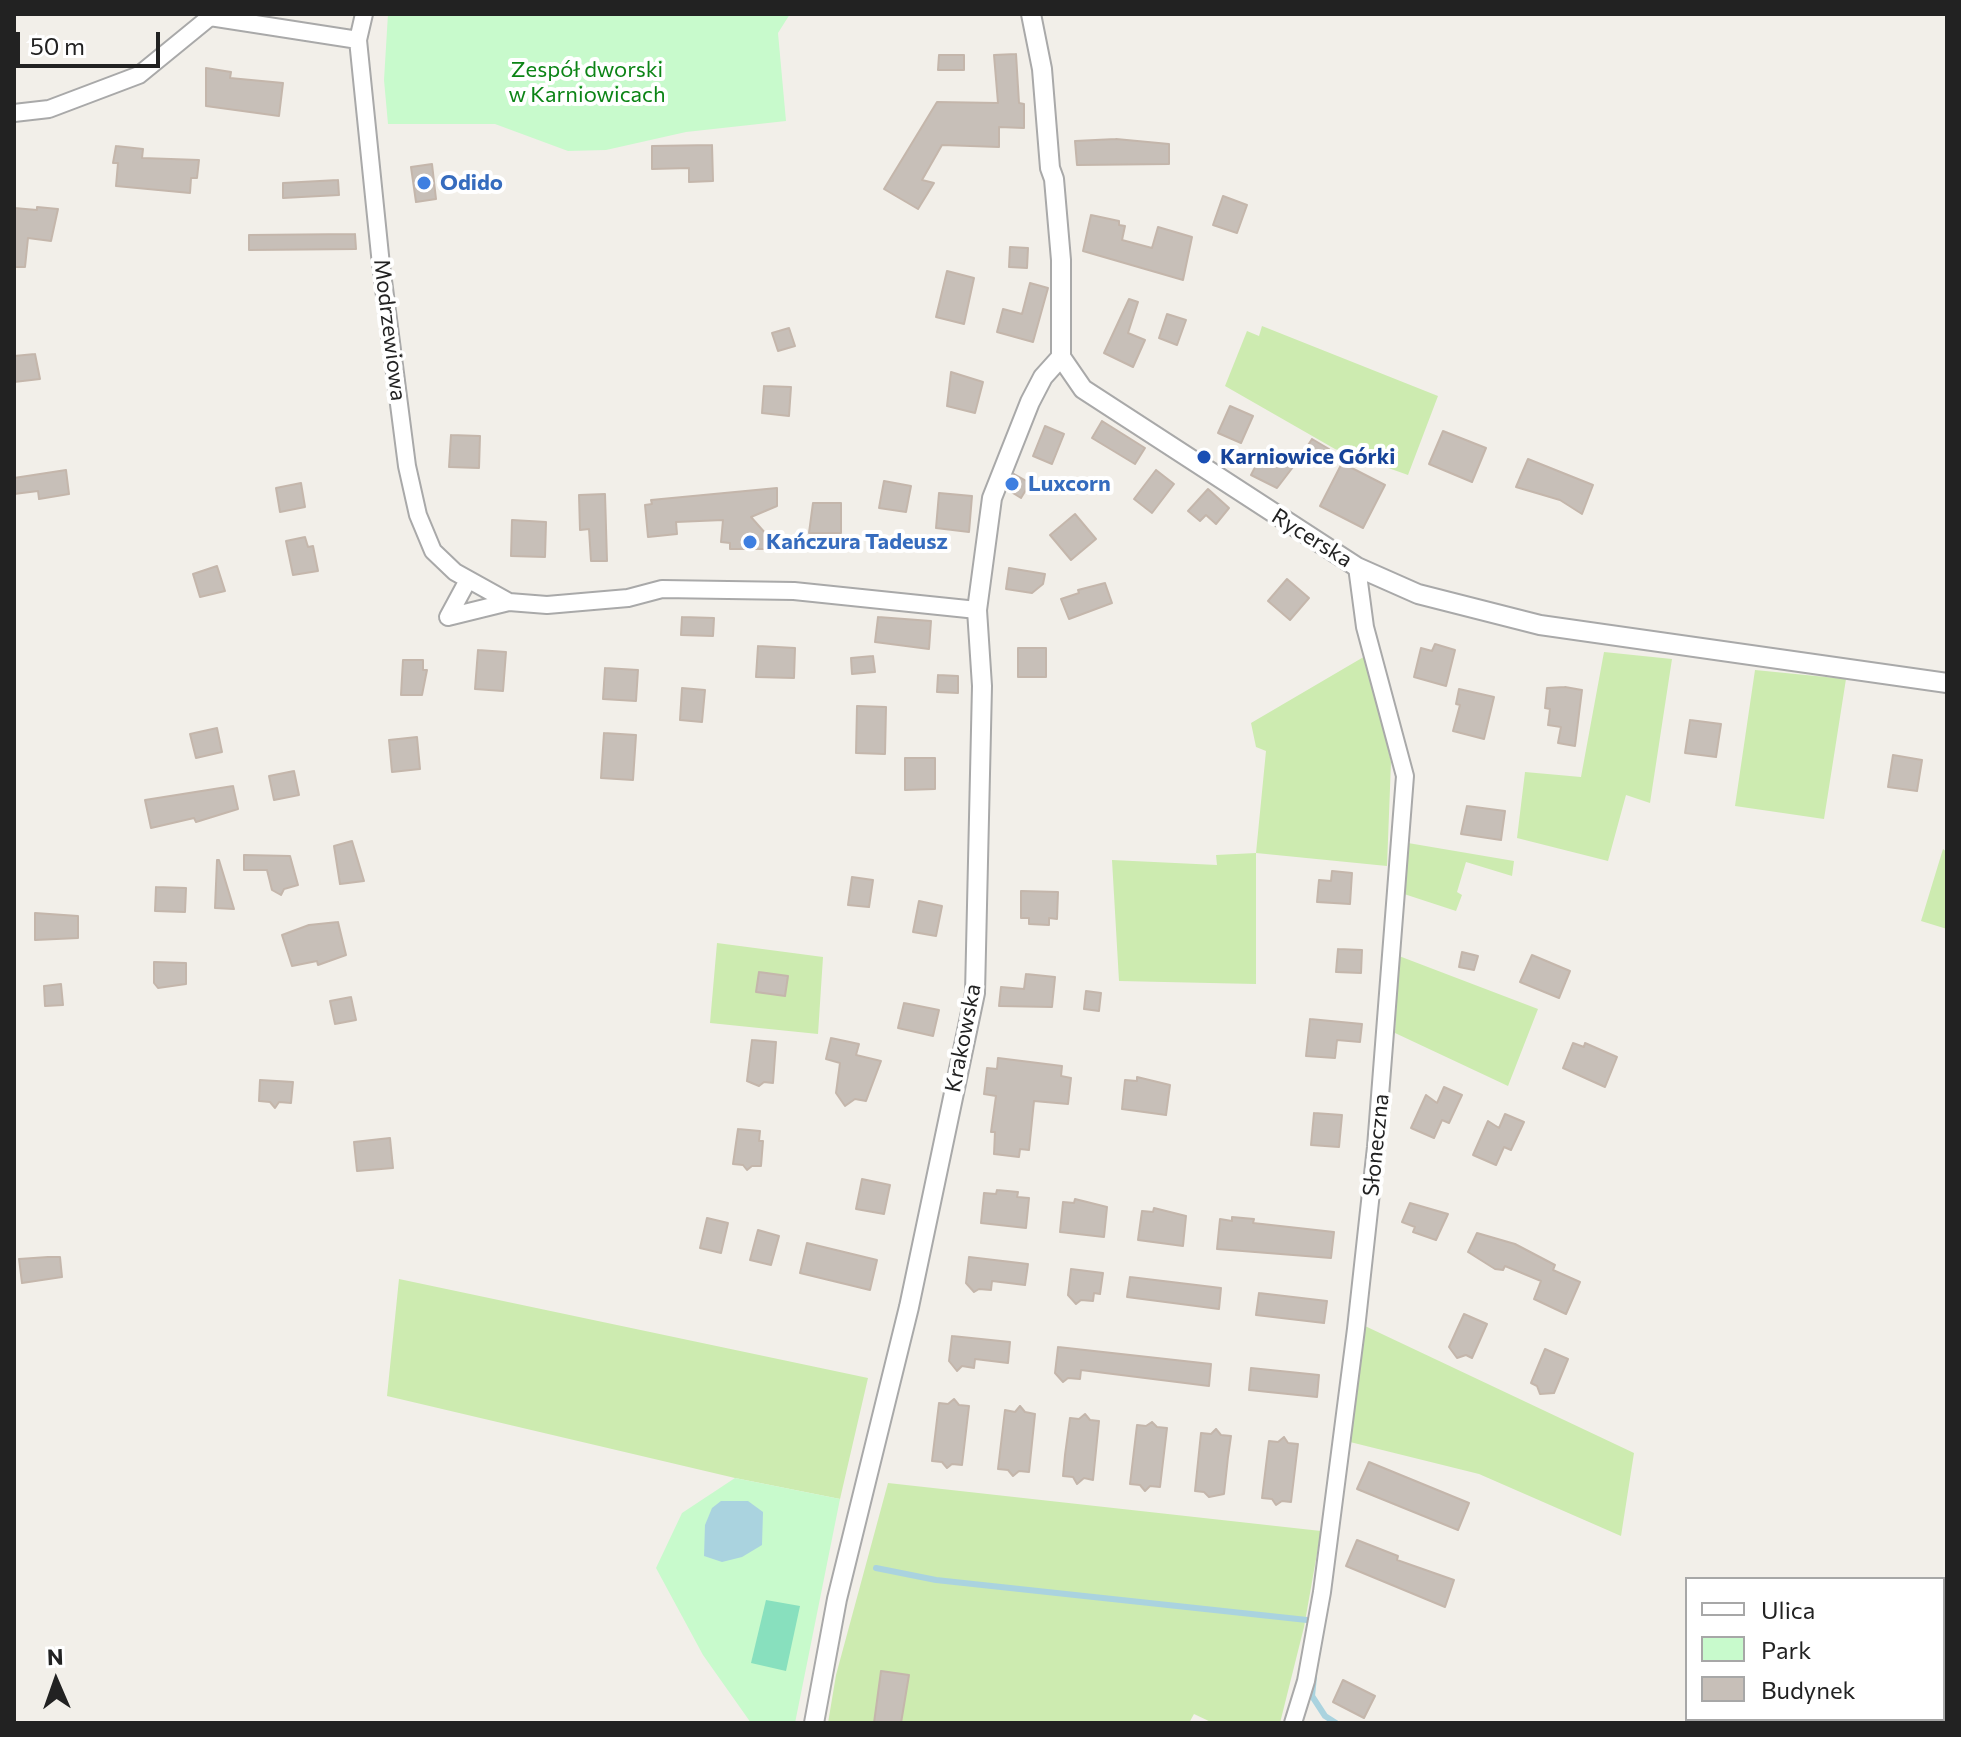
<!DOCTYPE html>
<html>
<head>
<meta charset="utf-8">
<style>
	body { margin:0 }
	#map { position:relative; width:1961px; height:1737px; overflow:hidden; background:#f2efe9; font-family:Commissioner,sans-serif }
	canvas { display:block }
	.frame { position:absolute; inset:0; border:16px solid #222; pointer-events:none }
	.legend { position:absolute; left:1685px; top:1577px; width:260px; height:144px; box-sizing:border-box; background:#fff; border:2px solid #a7a7a7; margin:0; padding:10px 14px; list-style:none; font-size:24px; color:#222 }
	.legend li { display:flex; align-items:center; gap:16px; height:40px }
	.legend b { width:40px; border:2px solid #a7a7a7 }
	.north { position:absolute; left:16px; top:1641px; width:80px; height:80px; -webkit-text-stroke:6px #fff; paint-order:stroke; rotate:358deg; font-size:22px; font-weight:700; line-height:32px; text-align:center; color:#222 }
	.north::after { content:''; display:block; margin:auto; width:28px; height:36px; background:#222; clip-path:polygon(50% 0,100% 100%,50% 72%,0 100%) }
	.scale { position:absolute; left:16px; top:32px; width:144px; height:36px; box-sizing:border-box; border:4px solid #222; border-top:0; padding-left:10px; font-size:24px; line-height:28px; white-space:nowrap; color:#222; -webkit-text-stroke:6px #fff; paint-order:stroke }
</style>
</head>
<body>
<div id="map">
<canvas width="1961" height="1737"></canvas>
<div class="frame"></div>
<ul class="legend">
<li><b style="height:10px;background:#fff"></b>Ulica</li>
<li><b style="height:22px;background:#c8facc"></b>Park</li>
<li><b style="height:22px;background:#c7bfb8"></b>Budynek</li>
</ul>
<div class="north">N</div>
<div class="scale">50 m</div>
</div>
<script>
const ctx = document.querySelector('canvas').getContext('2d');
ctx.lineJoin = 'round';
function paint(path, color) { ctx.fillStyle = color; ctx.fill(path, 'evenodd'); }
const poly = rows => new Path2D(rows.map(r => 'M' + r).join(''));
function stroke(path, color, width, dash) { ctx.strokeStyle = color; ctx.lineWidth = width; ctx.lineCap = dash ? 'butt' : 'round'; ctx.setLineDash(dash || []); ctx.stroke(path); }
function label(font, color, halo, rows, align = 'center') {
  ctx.font = font + ' Commissioner,sans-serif'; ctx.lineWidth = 8; ctx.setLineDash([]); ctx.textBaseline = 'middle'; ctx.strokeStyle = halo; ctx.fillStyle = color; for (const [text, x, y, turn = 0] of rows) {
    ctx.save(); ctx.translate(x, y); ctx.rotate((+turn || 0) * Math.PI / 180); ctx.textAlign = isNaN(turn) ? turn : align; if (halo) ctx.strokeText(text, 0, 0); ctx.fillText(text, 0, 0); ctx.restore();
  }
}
const grass = poly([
	[1262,326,1438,396,1408,475,1335,449,1225,386,1247,331,1259,336],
	[1604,652,1672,659,1650,803,1626,795,1608,861,1517,838,1525,772,1581,777],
	[1367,655,1391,762,1387,866,1256,853,1256,984,1119,981,1112,860,1217,865,1216,855,1256,853,1266,751,1256,747,1251,723],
	[1755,670,1846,679,1824,819,1735,806],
	[1408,843,1514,861,1512,876,1466,862,1457,892,1462,895,1456,911,1401,893],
	[1943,849,1947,852,1947,929,1921,921],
	[717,943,823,957,818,1034,710,1023],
	[1399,956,1538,1009,1508,1086,1395,1033],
	[399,1279,868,1378,840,1499,735,1478,387,1396],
	[1365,1326,1634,1453,1621,1536,1479,1474,1350,1442],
	[888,1483,1321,1531,1304,1627,1280,1723,1213,1723,1194,1714,1189,1723,828,1723,836,1675]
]);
const park = poly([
	[388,14,790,14,778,33,786,121,686,132,606,150,568,151,495,124,388,124,384,80],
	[735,1478,840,1499,795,1723,751,1723,703,1655,656,1568,682,1513]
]);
const pitch = poly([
	[766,1600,800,1606,786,1671,751,1663]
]);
const water = poly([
	[721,1501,748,1501,763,1512,762,1545,742,1557,722,1562,704,1556,705,1525,712,1508]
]);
const stream = poly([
	[876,1568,936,1580,1307,1620],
	[1314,1677,1312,1696,1325,1716,1336,1723]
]);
const building = poly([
	[1016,54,1019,103,1024,104,1024,128,999,127,999,147,942,145,922,180,934,183,918,209,884,189,937,102,998,103,994,55,1016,54],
	[939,55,964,55,964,70,938,70,939,55],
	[206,68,231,72,230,78,283,83,279,116,206,106,206,68],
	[1116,139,1169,144,1169,164,1077,165,1075,141,1116,139],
	[712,145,713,181,689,182,689,168,652,169,652,146,712,145],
	[116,146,143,149,142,158,199,160,197,178,191,178,190,193,116,186,118,163,113,163,116,146],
	[432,164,436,199,416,202,411,167,432,164],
	[338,180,339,195,283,198,283,183,338,180],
	[1223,196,1247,205,1237,233,1213,225,1223,196],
	[37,207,58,209,51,241,28,238,25,267,14,267,14,208,37,210,37,207],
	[1091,215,1119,221,1119,225,1125,226,1122,240,1152,248,1158,227,1192,237,1183,280,1083,251,1091,215],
	[355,234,356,249,249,250,249,235,355,234],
	[1010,247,1028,248,1027,268,1009,267,1010,247],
	[947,271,974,278,964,324,936,317,947,271],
	[1030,283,1048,288,1033,342,997,332,1003,309,1022,314,1030,283],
	[1129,299,1138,302,1128,333,1145,340,1133,367,1104,353,1129,299],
	[1167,314,1186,320,1177,345,1159,338,1167,314],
	[789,328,795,346,778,351,772,333,789,328],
	[35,354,40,379,14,382,14,356,35,354],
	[951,372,983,382,975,413,947,406,951,372],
	[764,386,791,387,789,416,762,413,764,386],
	[1230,406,1253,416,1241,443,1218,433,1230,406],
	[1102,421,1145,448,1135,464,1092,438,1102,421],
	[1045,426,1064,434,1052,464,1033,456,1045,426],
	[1443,431,1486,448,1472,482,1429,464,1443,431],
	[451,435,480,436,479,468,449,467,451,435],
	[1312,439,1329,449,1321,463,1303,453,1312,439],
	[1263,452,1293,467,1277,488,1251,475,1263,452],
	[1528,459,1593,485,1582,514,1560,500,1516,487,1528,459],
	[1342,463,1385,485,1363,528,1320,506,1342,463],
	[66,470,69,494,39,499,38,491,14,494,14,478,66,470],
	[1156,470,1174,484,1152,513,1134,499,1156,470],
	[1014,474,1030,483,1021,498,1008,490,1014,474],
	[884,481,911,486,906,512,879,508,884,481],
	[301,483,305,507,280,512,276,488,301,483],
	[777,488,777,506,751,517,766,534,765,549,730,549,730,543,721,542,723,520,676,522,677,534,648,537,645,505,652,504,651,500,777,488],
	[1208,489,1229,508,1216,524,1206,515,1200,521,1188,511,1208,489],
	[939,493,972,496,969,532,936,528,939,493],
	[605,494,607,561,591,561,589,529,580,530,579,495,605,494],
	[813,503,841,503,841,533,809,533,813,503],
	[1075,514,1096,539,1071,560,1050,535,1075,514],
	[512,520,546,522,545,557,511,556,512,520],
	[305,537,308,547,313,546,318,571,293,575,286,541,305,537],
	[217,566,225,591,200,597,193,574,217,566],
	[1009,568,1045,574,1043,584,1032,593,1006,589,1009,568],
	[1287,579,1309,598,1290,620,1268,601,1287,579],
	[1105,583,1112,603,1069,619,1061,599,1079,593,1078,590,1105,583],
	[682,617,714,618,713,636,681,635,682,617],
	[878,617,931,621,929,649,875,642,878,617],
	[1435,644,1455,650,1446,686,1414,677,1421,648,1432,651,1435,644],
	[758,646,795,648,794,678,756,677,758,646],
	[1018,648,1046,648,1046,677,1018,677,1018,648],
	[478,650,506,652,503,691,475,689,478,650],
	[873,656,875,672,852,674,851,658,873,656],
	[403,660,423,660,423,670,427,670,422,695,401,695,403,660],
	[605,668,638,670,636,701,603,699,605,668],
	[938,675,958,676,958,693,937,692,938,675],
	[1565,687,1582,690,1575,746,1558,743,1561,727,1548,725,1550,709,1545,708,1547,688,1565,687],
	[682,688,705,690,702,722,680,720,682,688],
	[1459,689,1494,697,1484,739,1453,731,1460,705,1456,704,1459,689],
	[857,706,886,707,885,754,856,753,857,706],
	[1690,720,1721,724,1716,757,1685,753,1690,720],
	[217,728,222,752,196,758,190,734,217,728],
	[604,733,636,735,633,780,601,778,604,733],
	[417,737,420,769,392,772,389,740,417,737],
	[1893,755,1922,760,1917,791,1888,787,1893,755],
	[905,758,935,758,935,789,905,790,905,758],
	[294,771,299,795,274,800,269,776,294,771],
	[233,786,238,809,196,822,194,818,151,828,145,800,233,786],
	[1467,806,1505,811,1501,840,1461,834,1467,806],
	[352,841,364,881,340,884,334,846,352,841],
	[244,855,290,856,298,885,284,889,281,895,272,890,267,870,244,870,244,855],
	[217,860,219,860,234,909,215,908,217,860],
	[1332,871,1352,873,1350,904,1317,902,1319,880,1331,881,1332,871],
	[852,877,873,880,869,907,848,905,852,877],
	[156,887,186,888,185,912,155,911,156,887],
	[1021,891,1058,892,1057,919,1049,918,1049,925,1029,924,1029,918,1021,918,1021,891],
	[919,901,942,906,936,936,913,932,919,901],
	[35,913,78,916,78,938,35,940,35,913],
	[338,922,346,955,318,965,317,961,292,966,282,935,309,925,338,922],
	[1338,949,1362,950,1361,973,1336,972,1338,949],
	[1462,952,1478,956,1474,970,1459,967,1462,952],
	[1532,955,1570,971,1559,998,1520,982,1532,955],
	[154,962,186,963,186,984,158,988,154,983,154,962],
	[759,972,788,976,785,996,756,992,759,972],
	[1026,974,1055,977,1052,1007,999,1006,1001,987,1024,989,1026,974],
	[61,984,63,1005,45,1006,44,986,61,984],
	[1086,991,1101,993,1099,1011,1084,1009,1086,991],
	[351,997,356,1020,335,1024,330,1001,351,997],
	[904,1003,939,1010,933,1036,898,1028,904,1003],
	[1310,1019,1362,1024,1360,1042,1337,1040,1335,1058,1306,1056,1310,1019],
	[831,1038,859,1044,856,1055,881,1061,866,1101,855,1099,845,1106,836,1093,840,1063,826,1059,831,1038],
	[752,1040,776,1042,773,1083,764,1082,759,1086,747,1081,752,1040],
	[1573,1043,1584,1047,1585,1043,1617,1057,1605,1087,1563,1068,1573,1043],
	[998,1058,1062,1066,1061,1076,1071,1078,1068,1104,1034,1101,1029,1150,1020,1149,1019,1157,994,1154,995,1132,991,1132,996,1096,984,1094,987,1068,997,1069,998,1058],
	[1137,1077,1170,1085,1166,1115,1122,1109,1125,1080,1137,1081,1137,1077],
	[260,1080,293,1082,291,1103,279,1102,275,1108,270,1102,259,1101,260,1080],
	[1444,1087,1462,1095,1449,1123,1442,1120,1434,1138,1411,1128,1426,1095,1437,1103,1444,1087],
	[1314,1113,1342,1115,1339,1147,1311,1145,1314,1113],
	[1505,1114,1524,1122,1511,1150,1504,1147,1496,1165,1473,1155,1488,1121,1499,1128,1505,1114],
	[738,1129,760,1131,759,1141,763,1141,761,1166,752,1166,747,1170,743,1165,733,1164,738,1129],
	[390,1138,393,1168,357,1171,354,1142,390,1138],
	[862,1179,890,1185,884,1214,856,1209,862,1179],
	[997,1190,1018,1192,1017,1197,1029,1198,1026,1228,981,1223,984,1193,996,1194,997,1190],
	[1075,1199,1107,1207,1104,1237,1060,1232,1063,1202,1074,1203,1075,1199],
	[1410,1203,1448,1214,1436,1240,1413,1232,1415,1227,1402,1222,1410,1203],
	[1154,1208,1186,1216,1183,1246,1138,1240,1142,1211,1153,1212,1154,1208],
	[1232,1217,1254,1219,1253,1223,1334,1232,1331,1258,1217,1249,1220,1219,1232,1221,1232,1217],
	[707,1218,728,1223,721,1253,700,1248,707,1218],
	[758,1230,779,1236,771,1265,750,1260,758,1230],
	[1477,1233,1515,1244,1555,1265,1553,1270,1580,1282,1566,1314,1534,1299,1541,1281,1505,1266,1503,1270,1495,1269,1468,1252,1477,1233],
	[807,1243,877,1260,870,1290,800,1273,807,1243],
	[48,1257,60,1257,62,1277,22,1283,19,1259,48,1257],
	[969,1257,1028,1264,1025,1285,992,1281,991,1290,979,1289,974,1292,966,1283,969,1257],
	[1071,1269,1103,1273,1100,1294,1094,1293,1093,1301,1081,1300,1076,1304,1068,1295,1071,1269],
	[1130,1277,1221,1288,1219,1309,1127,1297,1130,1277],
	[1259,1293,1327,1301,1324,1323,1256,1315,1259,1293],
	[1464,1314,1487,1324,1472,1358,1466,1355,1457,1358,1449,1347,1464,1314],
	[952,1336,1010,1342,1008,1363,975,1359,974,1368,962,1366,957,1371,949,1361,952,1336],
	[1058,1347,1211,1364,1209,1386,1081,1370,1080,1379,1068,1378,1063,1382,1055,1373,1058,1347],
	[1545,1349,1568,1359,1554,1393,1540,1394,1537,1386,1531,1383,1545,1349],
	[1251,1368,1319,1375,1317,1397,1249,1390,1251,1368],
	[954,1399,959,1405,969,1406,962,1465,952,1464,947,1468,942,1462,932,1461,939,1403,948,1404,954,1399],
	[1020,1406,1025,1412,1035,1414,1029,1472,1019,1471,1013,1476,1008,1470,998,1469,1005,1410,1015,1412,1020,1406],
	[1085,1414,1090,1420,1099,1421,1093,1480,1084,1478,1077,1484,1073,1477,1063,1476,1065,1455,1070,1418,1079,1419,1085,1414],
	[1152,1422,1157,1427,1167,1428,1160,1487,1150,1486,1145,1491,1140,1485,1130,1484,1137,1425,1146,1426,1152,1422],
	[1216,1429,1221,1435,1231,1436,1228,1457,1224,1494,1209,1497,1204,1492,1195,1491,1201,1433,1211,1434,1216,1429],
	[1284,1437,1288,1443,1298,1444,1291,1502,1282,1501,1276,1505,1272,1499,1262,1498,1269,1441,1278,1442,1284,1437],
	[1369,1462,1469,1503,1458,1530,1357,1489,1369,1462],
	[1357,1540,1398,1556,1397,1560,1454,1580,1445,1607,1346,1566,1357,1540],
	[881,1671,909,1675,901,1723,874,1723,881,1671],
	[1343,1680,1375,1696,1364,1718,1333,1702,1343,1680]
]);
const minor = poly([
	[364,14,358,40,381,265,407,466,418,515,433,551,455,572,509,602,547,605,628,598,662,589,794,591,977,610],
	[210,17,358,40],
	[14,113,49,109,139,75,210,17],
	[448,617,509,602],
	[448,617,468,580],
	[1293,1723,1306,1681,1322,1592,1356,1329,1376,1147,1405,776,1365,627,1357,567]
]);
const tertiary = poly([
	[1031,14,1042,69,1050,168,1054,179,1061,260,1061,357,1083,389,1357,567,1418,594,1540,625,1947,683],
	[814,1723,837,1599,909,1307,975,993,982,686,977,610,992,498,1030,402,1043,377,1061,357]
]);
const markers = [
	[424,183,8,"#3f7fe0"],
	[1204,457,8,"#1a4fb4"],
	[1012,484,8,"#3f7fe0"],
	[750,542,8,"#3f7fe0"]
];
const parkNames = [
	["Zespół dworski",587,70],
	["w Karniowicach",587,95]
];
const shopNames = [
	["Odido",440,183],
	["Luxcorn",1028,484],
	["Kańczura Tadeusz",766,542]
];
const streetNames = [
	["Modrzewiowa",390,330,83],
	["Rycerska",1312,538,32],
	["Krakowska",963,1038,-79],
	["Słoneczna",1376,1145,-84]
];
const transitNames = [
	["Karniowice Górki",1220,457]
];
paint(grass, '#cdebb0');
paint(park, '#c8facc');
paint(pitch, '#88e0be');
paint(water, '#aad3df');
stroke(stream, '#aad3df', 6);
paint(building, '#c7bfb8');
stroke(building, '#c4b6ab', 2);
stroke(minor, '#a9a9a9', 20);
stroke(tertiary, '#a9a9a9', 22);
stroke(minor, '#fff', 16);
stroke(tertiary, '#fff', 18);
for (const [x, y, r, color] of markers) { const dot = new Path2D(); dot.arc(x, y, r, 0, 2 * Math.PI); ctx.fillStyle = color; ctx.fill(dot); stroke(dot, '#fff', 3); }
label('22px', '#0c8416', '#fff', parkNames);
label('bold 22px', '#366cbe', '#fff', shopNames, 'left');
label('22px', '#222', '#fff', streetNames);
label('bold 22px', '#164399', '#fff', transitNames, 'left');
</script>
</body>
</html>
